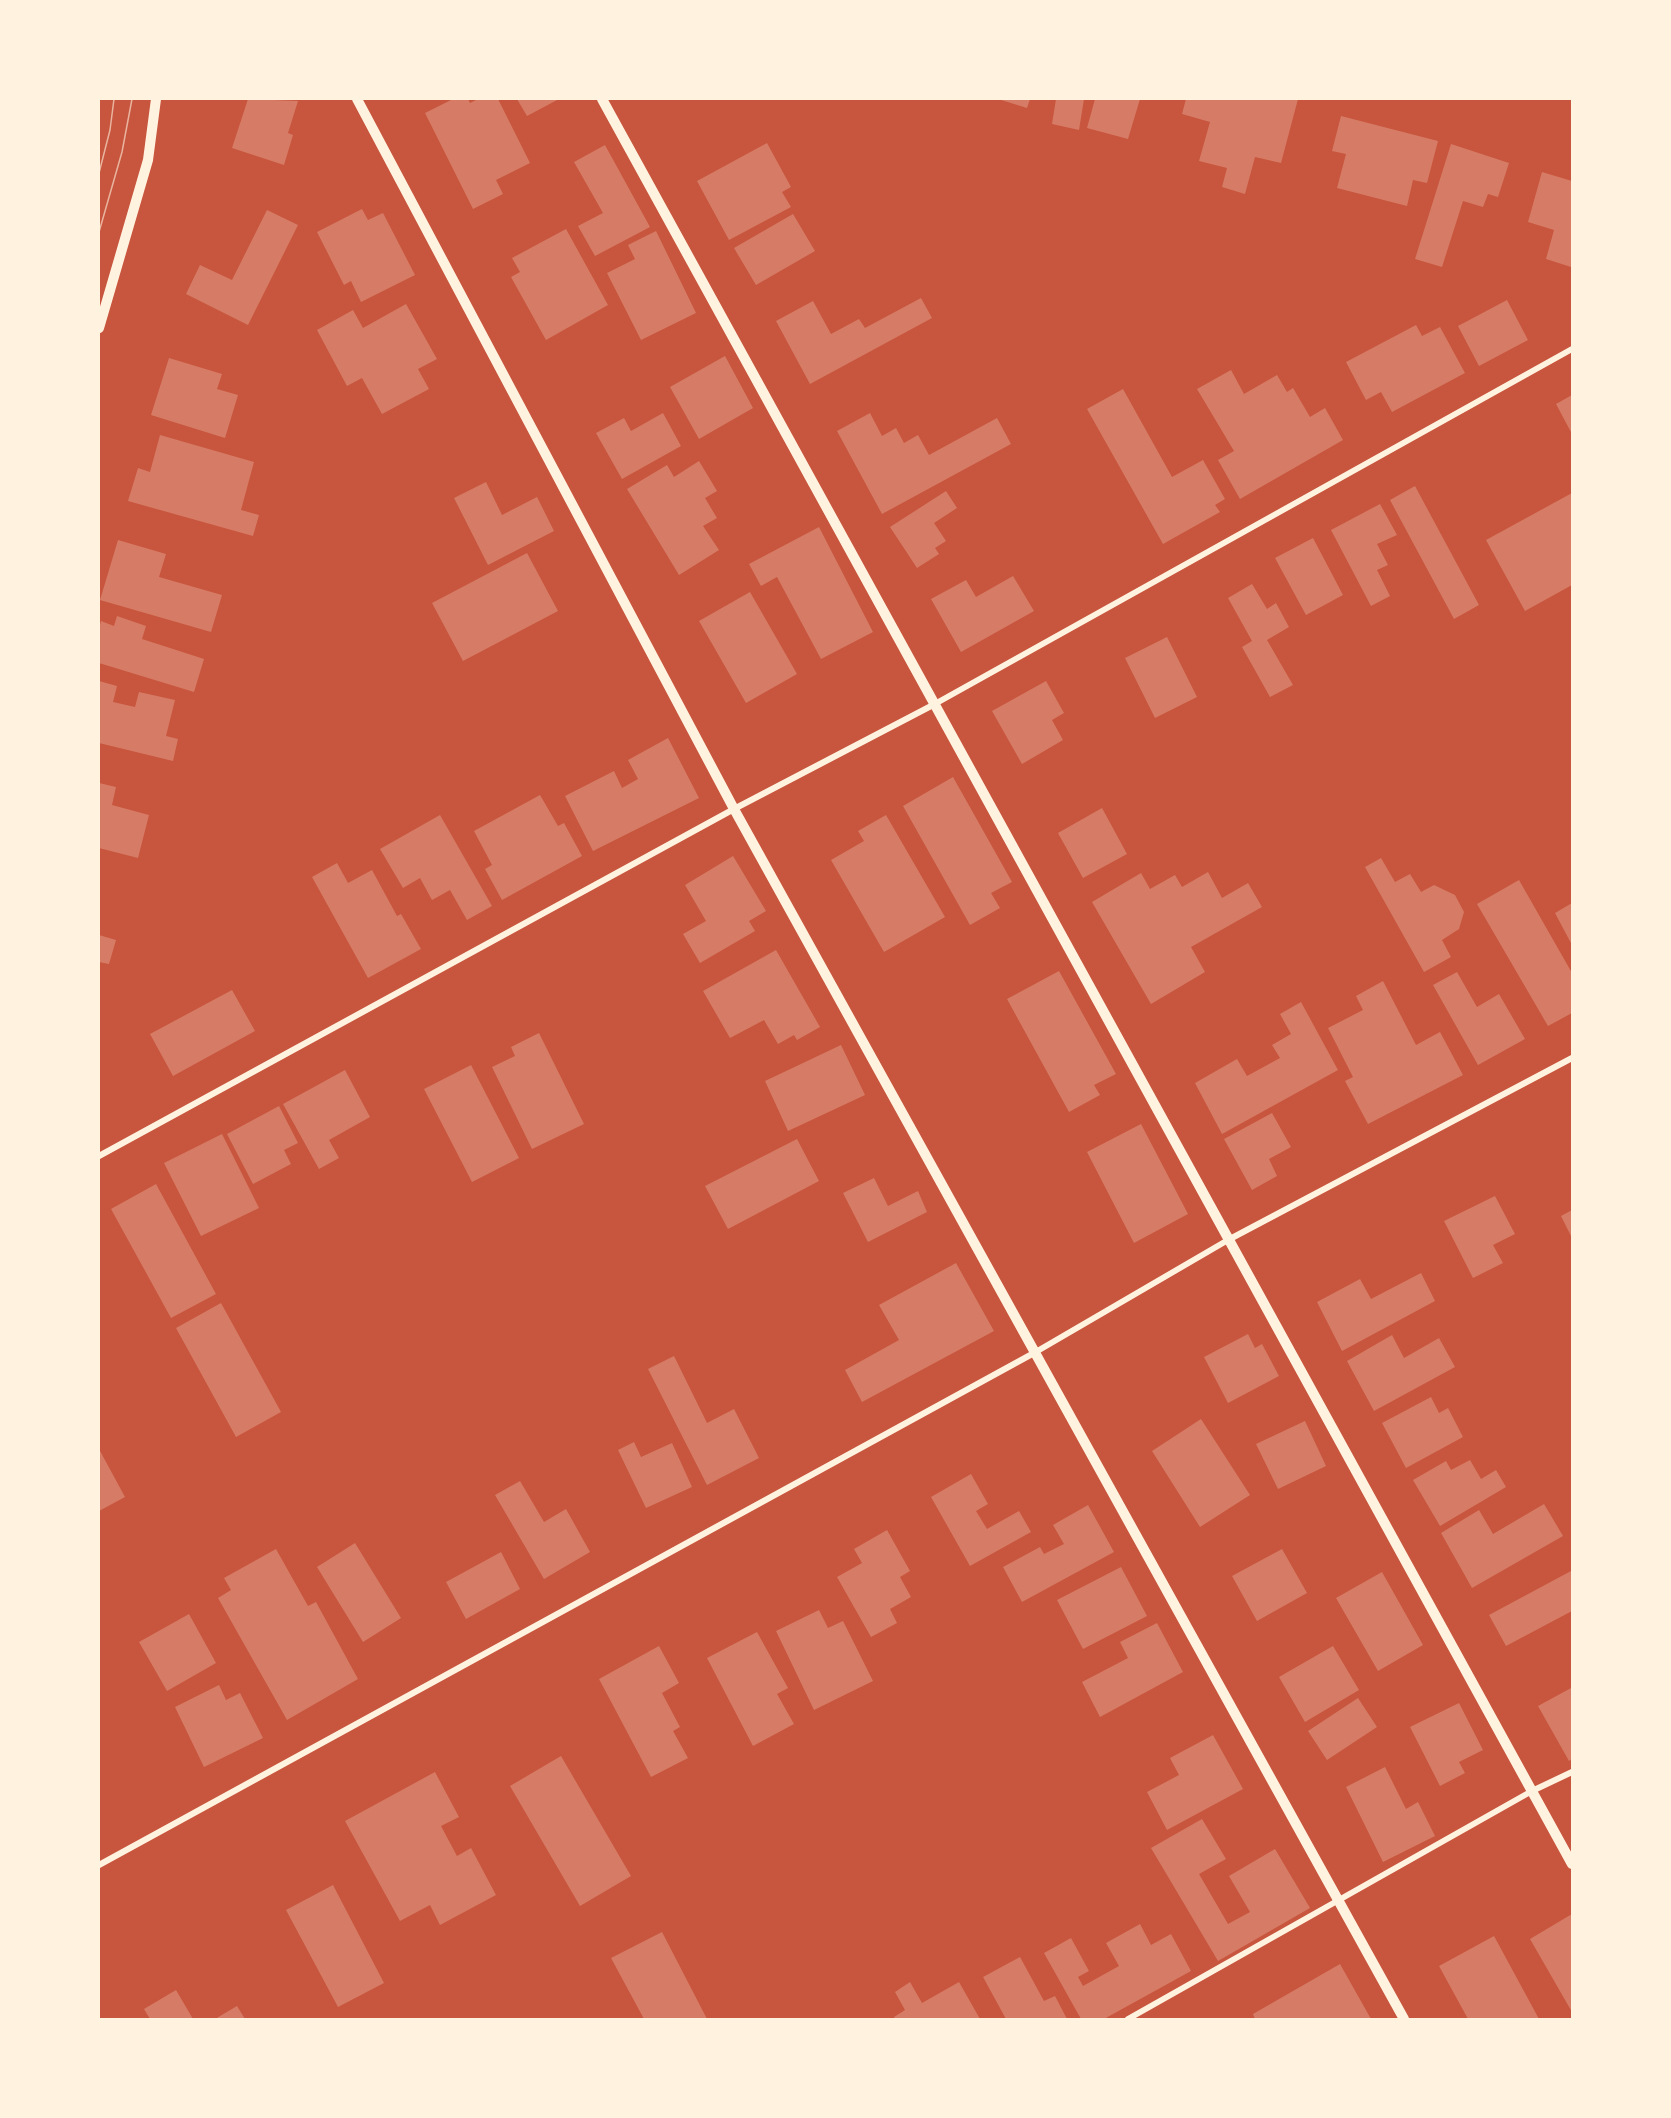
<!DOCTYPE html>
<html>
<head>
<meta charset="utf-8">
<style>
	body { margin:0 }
	#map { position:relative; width:1671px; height:2118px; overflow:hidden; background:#c8553d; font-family:Quicksand,sans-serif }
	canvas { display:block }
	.frame { position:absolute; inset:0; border:100px solid #fff3e0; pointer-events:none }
</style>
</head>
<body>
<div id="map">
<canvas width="1671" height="2118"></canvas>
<div class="frame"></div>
</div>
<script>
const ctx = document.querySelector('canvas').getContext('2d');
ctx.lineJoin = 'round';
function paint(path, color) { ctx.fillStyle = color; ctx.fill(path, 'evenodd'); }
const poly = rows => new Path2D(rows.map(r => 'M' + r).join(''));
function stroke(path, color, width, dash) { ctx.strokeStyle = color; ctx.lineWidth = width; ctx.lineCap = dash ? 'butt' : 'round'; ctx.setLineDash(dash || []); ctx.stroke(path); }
const building = poly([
	[248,99,298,101,288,133,293,135,284,165,232,148],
	[453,99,468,99,470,103,478,99,498,99,530,163,496,180,503,194,473,209,425,113],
	[517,99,559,99,527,116],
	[998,99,1030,99,1027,108],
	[1056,99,1084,99,1079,130,1052,124],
	[1095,99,1140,99,1128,139,1087,128],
	[1186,99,1298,99,1281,163,1255,157,1245,194,1222,187,1227,168,1199,161,1210,122,1182,114],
	[1341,116,1438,141,1427,183,1413,180,1407,206,1337,188,1346,154,1332,151],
	[767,143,791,187,782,192,791,207,729,240,697,181],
	[1451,144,1509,163,1498,197,1488,194,1483,207,1463,201,1442,267,1415,259],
	[605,145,650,227,595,256,578,226,603,213,574,162],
	[1542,172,1572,181,1571,267,1546,259,1554,230,1528,222],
	[362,209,368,220,383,213,415,275,361,302,351,281,344,285,317,232],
	[267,210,298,225,248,325,186,294,200,265,232,280],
	[793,214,815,251,756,285,734,248],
	[566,229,608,305,546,340,511,277,520,272,512,258],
	[656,231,696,313,641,340,607,273,635,259,628,245],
	[921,298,932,318,810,384,776,321,813,301,831,334,859,319,865,328],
	[1507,300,1528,340,1479,366,1458,326],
	[406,304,437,359,418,369,429,389,382,414,362,378,347,386,317,330,353,310,363,328],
	[1416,325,1422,336,1440,327,1465,373,1392,412,1381,392,1366,400,1346,362],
	[725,356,753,408,699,439,670,387],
	[169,358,222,374,217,389,238,395,225,438,151,415],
	[1231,370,1244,394,1277,375,1287,392,1293,388,1310,417,1325,408,1343,440,1240,499,1218,460,1234,451,1197,389],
	[1123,389,1172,477,1203,460,1225,499,1215,505,1220,512,1163,544,1087,409],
	[1572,395,1572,434,1556,404],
	[663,413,681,446,622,479,596,433,624,418,631,431],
	[870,413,882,436,896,428,904,443,918,435,929,455,997,418,1011,444,882,514,837,431],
	[160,435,254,462,241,510,259,515,253,536,128,501,138,468,150,472],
	[699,461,717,491,705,498,717,518,703,526,719,550,679,575,627,489,667,465,674,477],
	[486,482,502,515,537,497,554,531,488,565,454,498],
	[1415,486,1479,605,1454,619,1390,500],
	[946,491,957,508,934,523,946,541,935,548,939,554,917,568,890,527],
	[1572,493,1572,585,1525,611,1486,540],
	[1380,504,1397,535,1377,544,1388,565,1377,570,1390,596,1371,606,1331,530],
	[819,527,873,632,821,659,777,577,761,586,749,564],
	[1313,538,1343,595,1306,615,1275,558],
	[118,540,166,554,159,577,222,595,211,632,100,600],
	[527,553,558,611,463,661,432,603],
	[1013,576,1034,611,961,652,931,599,966,580,976,597],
	[1252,584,1267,609,1276,603,1289,627,1267,640,1293,685,1270,697,1242,647,1252,641,1228,598],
	[750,592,797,674,746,703,699,621],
	[117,616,146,626,142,639,204,659,194,692,99,663,99,628,101,621,114,626],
	[1167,637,1197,697,1155,718,1125,658],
	[99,681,117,686,113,702,135,707,139,692,175,700,166,736,178,739,173,761,99,743],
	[1046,681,1064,713,1052,720,1063,740,1022,764,992,711],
	[668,738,699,798,593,851,565,796,614,771,622,788,638,779,628,760],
	[953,777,1012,882,991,893,1000,908,970,925,903,806],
	[99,783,116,787,112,805,149,815,138,858,99,848],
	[540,795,558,826,564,823,582,856,502,900,485,869,492,865,474,831],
	[1102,808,1127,854,1083,878,1058,833],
	[440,815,492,906,467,920,450,890,432,900,420,878,403,888,380,849],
	[886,815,945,917,884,952,831,860,864,841,858,831],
	[733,856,766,911,749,921,755,931,700,963,683,934,706,921,685,885],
	[1381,858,1395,882,1410,874,1421,892,1434,885,1455,895,1464,912,1459,929,1442,940,1451,957,1424,972,1365,867],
	[337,863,348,883,372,870,397,916,401,914,421,949,368,978,312,877],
	[1208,872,1222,898,1248,883,1262,907,1191,947,1205,972,1151,1004,1092,902,1141,873,1150,889,1175,875,1182,887],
	[1519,880,1572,973,1572,1013,1548,1026,1477,904],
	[1572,903,1572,945,1555,913],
	[99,935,116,940,109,964,99,962],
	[776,950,820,1027,797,1040,794,1035,778,1044,764,1020,730,1038,703,991],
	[1059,971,1116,1074,1094,1085,1100,1095,1069,1112,1007,999],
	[1457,972,1477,1007,1499,994,1525,1039,1478,1065,1433,985],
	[1383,981,1416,1045,1440,1032,1463,1075,1368,1124,1345,1081,1353,1077,1328,1028,1363,1010,1356,996],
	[232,990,255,1031,173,1076,150,1034],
	[1301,1002,1338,1070,1222,1134,1195,1083,1237,1059,1247,1076,1280,1058,1272,1045,1291,1034,1280,1014],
	[539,1033,584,1124,532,1149,492,1067,515,1056,511,1047],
	[841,1045,865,1095,788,1131,765,1081],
	[471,1065,519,1158,472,1182,424,1089],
	[345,1070,370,1117,329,1140,339,1158,319,1169,283,1104],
	[279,1106,298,1143,284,1150,291,1164,253,1184,227,1134],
	[1272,1113,1291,1147,1269,1159,1277,1176,1252,1190,1224,1139],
	[1141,1124,1188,1214,1134,1243,1087,1152],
	[222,1134,259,1208,201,1236,164,1163],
	[797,1139,819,1181,728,1229,705,1186],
	[874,1178,888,1206,918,1191,927,1212,868,1242,843,1193],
	[156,1184,216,1294,171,1318,111,1209],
	[1495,1196,1515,1234,1493,1245,1503,1263,1473,1278,1444,1221],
	[1572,1210,1572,1238,1561,1216],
	[956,1263,994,1331,862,1402,845,1370,899,1340,879,1305],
	[1421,1273,1435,1301,1342,1351,1317,1302,1360,1279,1371,1299],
	[221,1303,281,1412,236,1437,176,1328],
	[1248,1334,1255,1348,1262,1344,1279,1376,1228,1403,1204,1357],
	[1392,1335,1404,1358,1439,1338,1455,1367,1374,1411,1347,1361],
	[674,1356,707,1423,734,1409,759,1458,707,1485,648,1369],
	[1431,1397,1439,1413,1448,1408,1463,1437,1406,1468,1382,1423],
	[1201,1419,1250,1495,1200,1527,1152,1451],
	[1305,1421,1326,1466,1278,1489,1256,1444],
	[634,1442,641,1457,672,1443,692,1487,646,1508,618,1450],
	[99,1449,125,1497,99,1511],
	[1470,1460,1481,1479,1496,1470,1506,1487,1440,1526,1413,1480,1446,1461,1451,1470],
	[971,1474,988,1504,976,1511,987,1529,1019,1511,1031,1532,970,1566,931,1497],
	[520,1481,544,1522,566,1509,590,1552,544,1579,495,1495],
	[1544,1504,1563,1536,1472,1588,1441,1533,1479,1510,1493,1534],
	[1088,1505,1114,1552,1022,1602,1003,1567,1040,1547,1044,1554,1064,1544,1053,1525],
	[887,1530,910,1571,900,1577,911,1597,890,1609,897,1623,871,1637,837,1577,862,1563,854,1549],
	[355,1543,401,1618,363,1642,317,1567],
	[276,1549,308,1606,316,1602,358,1679,287,1720,218,1598,231,1590,224,1578],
	[1282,1549,1307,1593,1257,1621,1232,1576],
	[501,1552,520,1589,466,1619,446,1582],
	[1121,1567,1147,1616,1083,1649,1057,1600],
	[1571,1571,1572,1611,1506,1646,1489,1615],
	[1382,1572,1423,1645,1378,1671,1336,1598],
	[819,1610,828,1628,843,1621,873,1681,814,1710,776,1631],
	[189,1614,216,1663,167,1691,139,1642],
	[1157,1623,1183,1672,1100,1717,1082,1682,1128,1658,1120,1642],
	[757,1632,788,1688,777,1694,794,1724,753,1746,707,1658],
	[659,1646,679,1683,662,1693,680,1727,673,1731,688,1758,651,1777,599,1679],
	[1333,1646,1359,1690,1305,1722,1279,1677],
	[219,1685,226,1700,240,1693,263,1738,204,1767,175,1707],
	[1571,1688,1572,1759,1569,1761,1538,1706],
	[1358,1698,1377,1727,1327,1760,1308,1731],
	[1459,1703,1483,1750,1459,1762,1465,1773,1440,1786,1410,1727],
	[1213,1735,1243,1789,1167,1830,1147,1792,1179,1775,1170,1758],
	[561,1756,631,1876,580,1906,510,1786],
	[1385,1767,1406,1809,1418,1802,1435,1836,1383,1862,1346,1787],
	[435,1772,459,1817,441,1826,457,1856,471,1848,496,1895,440,1925,430,1905,400,1921,345,1821],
	[1202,1819,1226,1859,1199,1874,1228,1924,1250,1912,1229,1876,1275,1849,1310,1908,1218,1961,1151,1848],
	[333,1885,384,1983,338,2007,286,1910],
	[1572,1914,1572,2012,1530,1939],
	[1140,1924,1151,1945,1171,1934,1191,1971,1104,2019,1081,2019,1044,1953,1071,1938,1089,1971,1078,1977,1083,1986,1119,1966,1106,1943],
	[662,1932,707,2019,644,2019,611,1958],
	[1494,1936,1526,1995,1539,2019,1468,2019,1439,1966],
	[1020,1957,1044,2001,1055,1996,1067,2019,1006,2019,983,1977],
	[1340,1964,1371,2019,1255,2019,1253,2014],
	[910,1982,922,2003,959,1982,980,2019,895,2019,894,2017,905,2010,895,1992],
	[176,1990,193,2019,150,2019,144,2009],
	[237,2006,245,2019,215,2019]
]);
const minor = poly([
	[99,1156,734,809,933,705,1572,349],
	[99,1865,1034,1353,1228,1240,1572,1058],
	[1128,2019,1532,1791,1572,1772]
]);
const tertiary = poly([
	[357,99,734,809,1404,2019],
	[602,99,1572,1864],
	[99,328,148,160,156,99]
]);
const tram = poly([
	[99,173,110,130,114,99],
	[99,232,122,152,132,99]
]);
paint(building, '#d67c66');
stroke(minor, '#fff3e0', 6);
stroke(tertiary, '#fff3e0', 10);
stroke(tram, '#e9b49f', 1.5);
</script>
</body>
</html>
